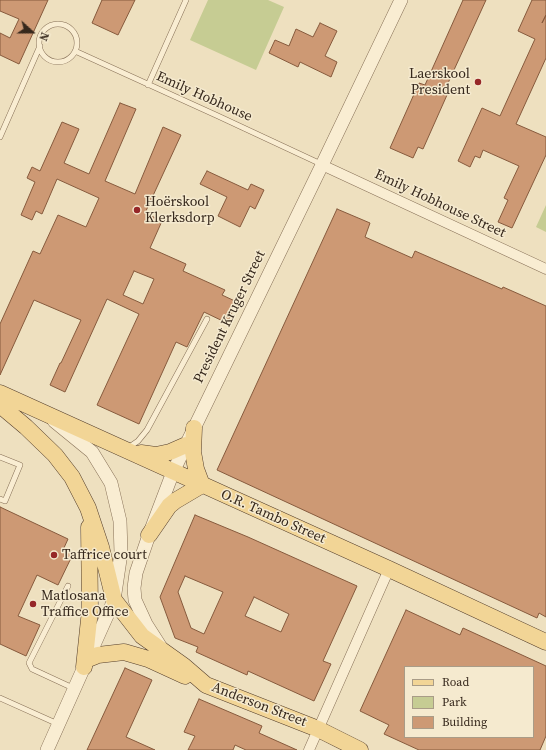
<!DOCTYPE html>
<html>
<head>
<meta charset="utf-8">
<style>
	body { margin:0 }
	#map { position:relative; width:546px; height:750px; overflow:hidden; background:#eee0bf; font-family:"Source Serif 4",serif }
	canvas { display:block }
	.legend { position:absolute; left:404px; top:666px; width:130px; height:72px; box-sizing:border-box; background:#f5eacf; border:1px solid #a99c87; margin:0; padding:5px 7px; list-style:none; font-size:12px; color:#36281c }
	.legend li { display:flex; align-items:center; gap:8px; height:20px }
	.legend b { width:20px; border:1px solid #a99c87 }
	.north { position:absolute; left:12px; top:12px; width:40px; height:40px; -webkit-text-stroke:3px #f5eacf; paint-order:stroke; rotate:111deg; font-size:11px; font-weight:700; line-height:16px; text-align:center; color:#36281c }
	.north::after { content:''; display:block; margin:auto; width:14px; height:18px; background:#36281c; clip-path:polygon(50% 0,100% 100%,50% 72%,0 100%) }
</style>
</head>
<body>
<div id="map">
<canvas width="546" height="750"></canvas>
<ul class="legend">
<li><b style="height:5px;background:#f2d596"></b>Road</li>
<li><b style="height:11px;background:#c6cc93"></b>Park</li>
<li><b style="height:11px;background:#cd9974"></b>Building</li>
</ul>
<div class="north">N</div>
</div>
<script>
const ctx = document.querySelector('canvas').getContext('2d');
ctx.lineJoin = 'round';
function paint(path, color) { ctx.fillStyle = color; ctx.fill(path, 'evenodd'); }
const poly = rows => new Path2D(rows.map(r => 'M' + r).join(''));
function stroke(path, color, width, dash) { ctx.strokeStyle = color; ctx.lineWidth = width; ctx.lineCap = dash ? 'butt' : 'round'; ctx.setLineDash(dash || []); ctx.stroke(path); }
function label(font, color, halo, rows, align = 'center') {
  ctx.font = font + ' "Source Serif 4",serif'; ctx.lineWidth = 3; ctx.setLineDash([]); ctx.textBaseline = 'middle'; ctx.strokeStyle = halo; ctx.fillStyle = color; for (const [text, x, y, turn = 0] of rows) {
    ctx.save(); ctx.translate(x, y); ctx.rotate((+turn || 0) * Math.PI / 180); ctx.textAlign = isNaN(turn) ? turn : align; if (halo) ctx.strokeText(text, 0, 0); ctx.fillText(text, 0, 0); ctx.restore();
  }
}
const green = poly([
	[208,0,268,0,284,7,256,70,190,40],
	[546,205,546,232,536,227]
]);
const building = poly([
	[0,0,48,0,19,64,0,55,0,33,10,38,19,19,0,11,0,0],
	[102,0,135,0,118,35,92,23,102,0],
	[463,0,486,0,443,94,447,95,423,149,418,147,413,158,390,148,419,83,425,85,463,0],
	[532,0,546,0,546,15,542,23,546,15,546,58,516,124,546,137,546,155,512,228,498,222,508,200,504,198,519,166,483,150,480,158,475,156,470,167,458,161,482,108,500,116,535,39,518,31,532,0],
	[320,23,337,31,325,56,337,62,331,77,300,62,298,67,269,53,275,40,289,46,296,29,313,37,320,23],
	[120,103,136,109,105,181,135,194,163,127,181,135,145,213,162,221,150,248,186,264,183,271,225,290,222,295,237,302,227,323,204,312,187,347,176,342,139,424,97,405,139,314,107,299,65,392,50,385,60,363,61,363,81,320,34,300,0,375,0,324,33,251,40,254,58,215,86,227,99,198,57,179,42,214,36,211,32,220,21,215,35,182,27,178,32,167,40,171,62,122,79,129,64,163,89,174,120,103],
	[134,271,154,279,143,304,123,295,134,271],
	[207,171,248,190,251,184,264,190,255,209,250,206,240,227,218,216,227,197,200,184,207,171],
	[337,209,370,223,365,237,412,258,415,251,502,289,503,287,546,306,546,617,539,613,537,618,217,470,337,209],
	[0,507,68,539,63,550,73,554,58,585,37,575,18,616,40,625,26,656,0,644,0,507],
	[195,515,248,537,357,586,323,661,331,664,314,701,248,671,247,675,196,652,198,647,175,638,160,597,195,515],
	[185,576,223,592,204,634,191,628,178,592,185,576],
	[254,597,289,614,281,632,245,616,254,597],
	[406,610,460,635,463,628,546,666,546,736,540,750,419,750,384,734,389,725,360,711,406,610],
	[405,667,533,667,533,737,405,737,405,667],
	[125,668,152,680,126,737,155,750,87,750,125,668],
	[199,699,262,726,259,733,297,750,246,750,235,745,233,750,188,750,195,736,184,732,199,699]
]);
const service = poly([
	'39 43a19 19 0 1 1 38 0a19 19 0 1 1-38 0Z',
	[75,51,218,116,321,164],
	[148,85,186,0],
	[0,137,40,46],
	[128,448,138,441,147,430,207,319],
	[0,457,20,465,5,501,0,499],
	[68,586,29,663,32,669,73,688],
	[0,698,58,724]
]);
const minor = poly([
	[322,165,546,269],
	[309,750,389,569]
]);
const tertiary = poly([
	[162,649,146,624,135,600,134,588,136,573,149,535,173,472,186,445,322,165,401,0],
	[47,750,114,600,121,553,120,521,111,483,92,452,54,421]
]);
const primary = poly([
	[0,393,389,569,546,642],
	[0,405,26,427,55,455,72,477,88,508,101,547,114,600,142,636,184,666,206,685,318,729,360,750],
	[141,453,156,455,170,452,186,445],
	[149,535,169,506,175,501,202,485,196,469,193,452,194,428],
	[88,659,98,655,124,652,148,659,185,676],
	[84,667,90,610,89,527]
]);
const markers = [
	[478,82,4,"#962728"],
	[137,210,4,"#962728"],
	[54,555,4,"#962728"],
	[33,604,4,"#962728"]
];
const poiNames = [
	["Laerskool",470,74,"right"],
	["President",470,90,"right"],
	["Hoërskool",145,202],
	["Klerksdorp",145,218],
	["Taffrice court",62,555],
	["Matlosana",41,596],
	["Traffice Office",41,612]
];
const streetNames = [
	["Emily Hobhouse",204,97,24],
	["Emily Hobhouse Street",440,204,25],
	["President Kruger Street",230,317,-64],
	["O.R. Tambo Street",273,517,24],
	["Anderson Street",259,705,21]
];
paint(green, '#c6cc93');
paint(building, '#cd9974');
stroke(building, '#865a3d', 1);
stroke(service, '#877057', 6);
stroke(minor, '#877057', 11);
stroke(tertiary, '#877057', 14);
stroke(primary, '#543e2c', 17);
stroke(service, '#f9edd2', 5);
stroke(minor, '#f9edd2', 10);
stroke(tertiary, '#f9edd2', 13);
stroke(primary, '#f2d596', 16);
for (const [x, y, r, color] of markers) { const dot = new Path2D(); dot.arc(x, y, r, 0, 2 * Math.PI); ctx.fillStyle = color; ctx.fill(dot); stroke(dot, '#f5eacf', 1.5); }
label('14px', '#36281c', '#f5eacf', poiNames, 'left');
label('14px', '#36281c', '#f5eacf', streetNames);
</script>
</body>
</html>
